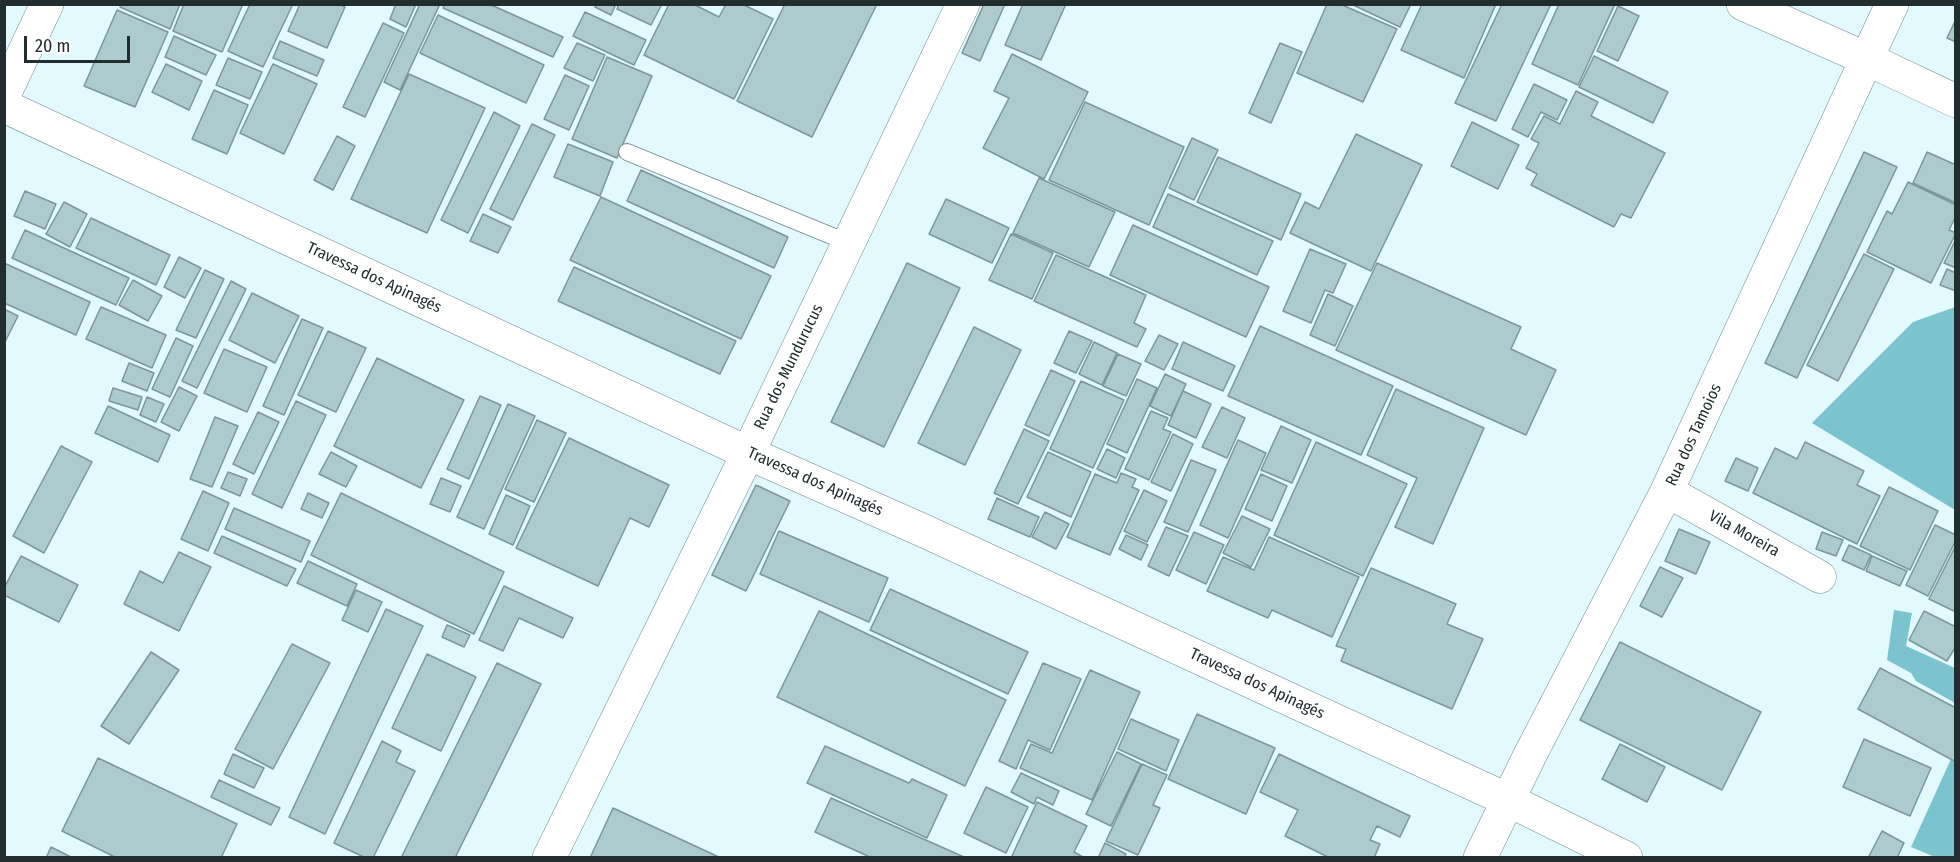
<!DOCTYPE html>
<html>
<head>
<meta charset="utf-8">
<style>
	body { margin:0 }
	#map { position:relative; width:1960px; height:862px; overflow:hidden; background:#e2fafe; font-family:"Fira Sans Condensed",sans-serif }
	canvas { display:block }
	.frame { position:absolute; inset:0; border:6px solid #212d2f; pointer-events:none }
	.scale { position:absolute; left:24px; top:36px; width:106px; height:27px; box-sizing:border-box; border:3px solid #212d2f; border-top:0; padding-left:8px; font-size:18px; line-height:21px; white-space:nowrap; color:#212d2f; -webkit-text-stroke:4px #fff; paint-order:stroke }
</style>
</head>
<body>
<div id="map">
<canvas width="1960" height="862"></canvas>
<div class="frame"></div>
<div class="scale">20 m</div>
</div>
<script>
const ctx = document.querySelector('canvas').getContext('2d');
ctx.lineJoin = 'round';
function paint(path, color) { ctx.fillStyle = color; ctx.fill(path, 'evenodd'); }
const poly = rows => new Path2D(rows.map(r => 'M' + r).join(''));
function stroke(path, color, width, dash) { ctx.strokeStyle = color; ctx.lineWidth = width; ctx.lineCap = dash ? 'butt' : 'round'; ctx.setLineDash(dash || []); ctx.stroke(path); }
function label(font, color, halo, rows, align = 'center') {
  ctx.font = font + ' "Fira Sans Condensed",sans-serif'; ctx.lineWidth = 4.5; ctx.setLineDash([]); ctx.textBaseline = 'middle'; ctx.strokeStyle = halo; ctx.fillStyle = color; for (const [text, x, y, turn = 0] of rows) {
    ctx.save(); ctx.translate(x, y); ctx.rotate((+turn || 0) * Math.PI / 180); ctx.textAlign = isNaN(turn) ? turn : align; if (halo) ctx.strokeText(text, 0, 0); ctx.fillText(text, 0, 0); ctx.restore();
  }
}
const forest = poly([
	[1955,307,1956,307,1955,510,1812,423,1913,322],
	[1894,610,1912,613,1906,646,1955,668,1955,703,1916,681,1911,673,1887,660],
	[1951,759,1955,761,1955,857,1935,857,1911,847]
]);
const building = poly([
	[121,4,180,4,170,29,120,7,121,4],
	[184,4,243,4,222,52,173,31,184,4],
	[250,4,293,4,263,67,228,51,250,4],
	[300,4,339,4,345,7,327,48,288,31,300,4],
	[396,4,416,4,406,27,390,19,396,4],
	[420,4,440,4,400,90,384,82,420,4],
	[445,4,489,4,563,37,553,57,443,8,445,4],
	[597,4,616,4,611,15,595,7,597,4],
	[619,4,662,4,651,25,617,9,619,4],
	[669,4,693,4,719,17,726,4,742,4,773,19,734,99,644,55,669,4],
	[785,4,877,4,812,137,737,101,785,4],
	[984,4,1005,4,980,61,962,53,984,4],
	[1023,4,1066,4,1041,60,1005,45,1023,4],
	[1327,4,1340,4,1397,29,1363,102,1297,73,1327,4],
	[1351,4,1411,4,1400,27,1351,4],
	[1422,4,1496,4,1464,78,1401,50,1422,4],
	[1502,4,1551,4,1496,121,1455,103,1502,4],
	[1559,4,1615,4,1578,85,1532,64,1559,4],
	[1618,6,1639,16,1618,61,1597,51,1618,6],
	[117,10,168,32,135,107,84,86,117,10],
	[585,12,646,40,634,65,573,36,585,12],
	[438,15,544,65,526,103,420,53,438,15],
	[1956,19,1956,42,1947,38,1956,19],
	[383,23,404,33,365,117,343,107,383,23],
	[174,36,216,55,206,75,165,57,174,36],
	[280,41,324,60,317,76,273,58,280,41],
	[577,43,605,55,593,81,564,68,577,43],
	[1280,43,1302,52,1271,123,1249,113,1280,43],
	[1012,54,1088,92,1044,179,983,148,1009,98,994,91,1012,54],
	[1594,56,1668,92,1653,123,1579,87,1594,56],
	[607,57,652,76,617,158,572,139,607,57],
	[228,58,262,72,250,99,216,85,228,58],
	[166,64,202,81,189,110,152,92,166,64],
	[273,64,317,84,284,154,240,133,273,64],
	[409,74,485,108,427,233,351,199,409,74],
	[565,75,589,86,569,130,544,119,565,75],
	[1534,84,1567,100,1557,120,1541,112,1528,137,1512,129,1534,84],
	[214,90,248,105,227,154,192,139,214,90],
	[1576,91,1598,102,1591,116,1665,153,1631,218,1621,214,1614,227,1531,185,1537,174,1526,168,1539,143,1531,139,1544,116,1560,124,1576,91],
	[1085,102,1184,147,1149,225,1049,180,1085,102],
	[494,112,520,126,468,233,441,220,494,112],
	[1472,122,1519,145,1498,189,1451,166,1472,122],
	[532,124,555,135,513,220,490,209,532,124],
	[1356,134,1422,165,1371,271,1290,233,1305,202,1319,209,1356,134],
	[337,136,355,146,333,190,314,180,337,136],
	[1192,138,1218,150,1194,200,1169,188,1192,138],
	[568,144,613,162,600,196,554,177,568,144],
	[1864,152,1897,167,1797,378,1765,363,1864,152],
	[1927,152,1956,165,1956,203,1913,183,1927,152],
	[1218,157,1301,194,1281,240,1197,202,1218,157],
	[641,170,788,237,774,268,627,201,641,170],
	[1039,178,1115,212,1089,267,1013,233,1039,178],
	[1908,182,1956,205,1956,216,1949,230,1956,233,1931,283,1867,252,1887,211,1892,214,1908,182],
	[25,191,56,204,45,229,14,216,25,191],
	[1168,194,1273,241,1257,275,1153,227,1168,194],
	[601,197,771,276,741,339,570,260,601,197],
	[946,199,1009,228,992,263,929,234,946,199],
	[64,202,87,214,70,247,46,234,64,202],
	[483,214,511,227,498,253,470,241,483,214],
	[91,218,170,255,156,285,76,248,91,218],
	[1133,225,1269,287,1246,337,1110,275,1133,225],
	[25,230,129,278,116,305,12,258,25,230],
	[1011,234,1053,253,1032,299,989,280,1011,234],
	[1956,239,1956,268,1944,263,1956,239],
	[1310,249,1346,264,1333,293,1325,290,1311,323,1283,311,1310,249],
	[1864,254,1894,269,1838,381,1807,365,1864,254],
	[1056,255,1146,295,1134,323,1146,329,1137,347,1034,301,1056,255],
	[179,257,201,268,185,298,164,287,179,257],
	[4,263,90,302,76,335,4,303,4,263],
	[907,263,960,288,884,447,831,422,907,263],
	[1377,263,1521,327,1511,349,1556,370,1526,435,1336,350,1377,263],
	[574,267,736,341,720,374,558,301,574,267],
	[1947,269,1956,273,1956,291,1940,285,1947,269],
	[205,270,224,279,196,338,176,330,205,270],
	[133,280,162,296,148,321,119,305,133,280],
	[231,281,246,289,197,388,182,381,231,281],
	[252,293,299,316,275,363,229,340,252,293],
	[1328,294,1353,306,1335,346,1310,335,1328,294],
	[101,307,166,335,152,368,86,339,101,307],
	[4,309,18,316,4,344,4,309],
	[302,319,323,328,284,415,263,406,302,319],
	[1260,326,1393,386,1361,455,1228,396,1260,326],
	[974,327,1021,350,965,465,918,443,974,327],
	[328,331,366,348,336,412,298,395,328,331],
	[1069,331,1092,341,1076,373,1054,363,1069,331],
	[1159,335,1178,344,1164,370,1145,361,1159,335],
	[176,338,193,346,170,397,152,389,176,338],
	[1094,342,1117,353,1102,385,1079,374,1094,342],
	[1183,342,1235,366,1223,391,1172,369,1183,342],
	[224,349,267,367,247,412,204,393,224,349],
	[1118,354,1141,364,1126,396,1103,386,1118,354],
	[377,358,464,400,421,488,334,446,377,358],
	[129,363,154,373,147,391,122,381,129,363],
	[1051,370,1075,381,1049,436,1025,425,1051,370],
	[1165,374,1186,384,1171,416,1150,406,1165,374],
	[1137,379,1157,388,1127,453,1107,444,1137,379],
	[1081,381,1124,400,1093,468,1050,449,1081,381],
	[179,387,197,396,179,431,161,422,179,387],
	[113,388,142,397,138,410,109,401,113,388],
	[1396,389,1484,428,1433,544,1395,527,1417,478,1367,455,1396,389],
	[1183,391,1211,404,1196,438,1168,425,1183,391],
	[480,396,501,405,469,479,447,469,480,396],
	[147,397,164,404,156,422,140,415,147,397],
	[296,401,326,415,282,508,252,494,296,401],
	[508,404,535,416,484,529,457,517,508,404],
	[108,406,170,435,158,462,95,433,108,406],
	[1222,407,1245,418,1227,458,1202,447,1222,407],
	[1151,411,1168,418,1163,429,1171,432,1149,480,1125,469,1151,411],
	[258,412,279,422,254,474,233,464,258,412],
	[215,417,238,426,212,487,190,479,215,417],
	[537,420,566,433,534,502,505,489,537,420],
	[1281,426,1311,440,1292,483,1261,470,1281,426],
	[1024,429,1049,441,1018,504,994,493,1024,429],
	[1173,434,1193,444,1171,491,1151,482,1173,434],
	[569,438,669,485,649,527,630,518,598,586,516,548,569,438],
	[1238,440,1266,453,1228,538,1200,525,1238,440],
	[1316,442,1407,484,1363,576,1274,535,1316,442],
	[1805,442,1864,471,1857,485,1880,496,1857,544,1753,493,1775,448,1797,459,1805,442],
	[61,446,92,462,44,553,13,536,61,446],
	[1107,449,1125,458,1116,478,1097,469,1107,449],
	[331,452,357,466,346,487,319,474,331,452],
	[1048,452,1091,472,1071,517,1027,497,1048,452],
	[1736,458,1758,468,1748,491,1725,481,1736,458],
	[1191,460,1216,470,1188,532,1164,522,1191,460],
	[228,472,247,479,240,496,221,488,228,472],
	[1121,473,1136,479,1132,487,1139,490,1110,555,1067,537,1095,474,1117,483,1121,473],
	[1261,474,1287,486,1272,521,1245,509,1261,474],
	[441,478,461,486,450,512,430,504,441,478],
	[756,485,790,501,746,591,712,575,756,485],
	[1889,487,1938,511,1910,570,1860,546,1889,487],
	[1144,490,1167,501,1147,542,1124,531,1144,490],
	[203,491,229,503,208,551,181,539,203,491],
	[308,493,329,503,322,518,301,509,308,493],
	[341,493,504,572,474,634,311,555,341,493],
	[506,495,530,506,513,545,489,534,506,495],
	[997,498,1039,517,1030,537,988,519,997,498],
	[234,508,310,541,301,562,225,529,234,508],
	[1045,512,1069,524,1056,549,1032,537,1045,512],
	[1242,516,1270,529,1251,567,1223,553,1242,516],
	[1935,525,1956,535,1956,540,1928,596,1906,585,1935,525],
	[1166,527,1188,536,1169,576,1148,566,1166,527],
	[1679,529,1710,542,1696,574,1665,561,1679,529],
	[779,531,888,578,869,622,760,574,779,531],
	[1194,532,1224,545,1206,584,1176,570,1194,532],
	[1822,532,1843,540,1836,556,1816,549,1822,532],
	[1126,535,1148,545,1141,560,1119,549,1126,535],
	[222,536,296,569,287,586,214,553,222,536],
	[1269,537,1359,577,1332,637,1272,610,1268,618,1207,591,1223,557,1254,570,1269,537],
	[1849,545,1871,555,1864,570,1842,560,1849,545],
	[1956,545,1956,612,1929,599,1956,545],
	[179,552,211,567,179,631,124,604,140,571,163,583,179,552],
	[21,556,78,585,59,622,4,595,4,588,21,556],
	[1872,556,1907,571,1900,586,1866,571,1872,556],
	[308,561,357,584,347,606,297,583,308,561],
	[1660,567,1683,578,1662,617,1640,606,1660,567],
	[1371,568,1456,604,1447,624,1483,639,1452,709,1341,661,1346,649,1336,646,1371,568],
	[504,586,573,618,563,638,519,618,503,651,479,640,504,586],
	[890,589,1028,652,1008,694,870,630,890,589],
	[356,590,382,602,368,632,342,620,356,590],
	[386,609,423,626,325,834,289,817,386,609],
	[819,611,1006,700,965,786,777,697,819,611],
	[1924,611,1956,627,1956,646,1947,661,1909,640,1924,611],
	[447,625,470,635,464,647,442,637,447,625],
	[1620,642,1761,712,1722,790,1580,720,1620,642],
	[292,644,330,663,273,769,235,749,292,644],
	[151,652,179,670,129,744,101,726,151,652],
	[427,654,476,677,441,751,392,728,427,654],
	[497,663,541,684,455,858,401,858,497,663],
	[1043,663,1081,679,1050,750,1028,740,1016,769,999,761,1043,663],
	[1880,668,1956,708,1956,762,1858,709,1880,668],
	[1090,670,1140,692,1092,800,1020,768,1031,744,1052,753,1090,670],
	[1197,714,1275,748,1246,814,1168,779,1197,714],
	[1131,719,1179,740,1166,771,1118,749,1131,719],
	[1864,739,1931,768,1910,816,1843,787,1864,739],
	[382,741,401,751,396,762,415,771,373,858,366,858,334,843,382,741],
	[1620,744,1665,767,1647,802,1602,779,1620,744],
	[825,746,909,783,912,779,947,795,927,838,807,783,825,746],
	[1117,752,1141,764,1111,826,1086,814,1117,752],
	[233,754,264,768,254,788,224,774,233,754],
	[1279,754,1410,816,1400,837,1377,826,1370,840,1380,844,1374,858,1330,858,1285,836,1298,810,1260,792,1279,754],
	[98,758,237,824,221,858,117,858,62,831,98,758],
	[1142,764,1167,775,1153,805,1160,808,1138,855,1106,841,1142,764],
	[1021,773,1059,791,1053,805,1037,797,1034,804,1011,792,1021,773],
	[219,780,280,808,271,825,211,797,219,780],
	[986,787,1028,807,1006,853,964,833,986,787],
	[831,798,964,857,964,858,872,858,815,832,831,798],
	[1037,802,1087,826,1074,852,1085,858,1011,858,1037,802],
	[613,808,721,858,590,858,613,808],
	[1882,831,1904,843,1897,858,1868,858,1882,831],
	[1105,843,1126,854,1124,858,1098,858,1105,843],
	[51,847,73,858,46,858,51,847]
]);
const lane = poly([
	[627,152,849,243]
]);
const street = poly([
	[1667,491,1820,577]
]);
const secondary = poly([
	[1743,4,1867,59,1956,101],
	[4,95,47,4],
	[4,106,748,453,922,530,1508,800,1626,858],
	[549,858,748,453,963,4],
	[1480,858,1530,755,1667,491,1892,4]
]);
const streetNames = [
	["Travessa dos Apinagés",374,278,25],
	["Rua dos Mundurucus",789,367,-64],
	["Rua dos Tamoios",1694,435,-65],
	["Travessa dos Apinagés",815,482,24],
	["Vila Moreira",1744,534,29],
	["Travessa dos Apinagés",1257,684,25]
];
paint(forest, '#7ac3cf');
paint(building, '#adcacf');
stroke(building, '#7b979c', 1.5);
stroke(lane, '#708b90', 18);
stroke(street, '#708b90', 33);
stroke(secondary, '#708b90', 34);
stroke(lane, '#fff', 16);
stroke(street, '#fff', 32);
stroke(secondary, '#fff', 33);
label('16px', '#212d2f', '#fff', streetNames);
</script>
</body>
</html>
